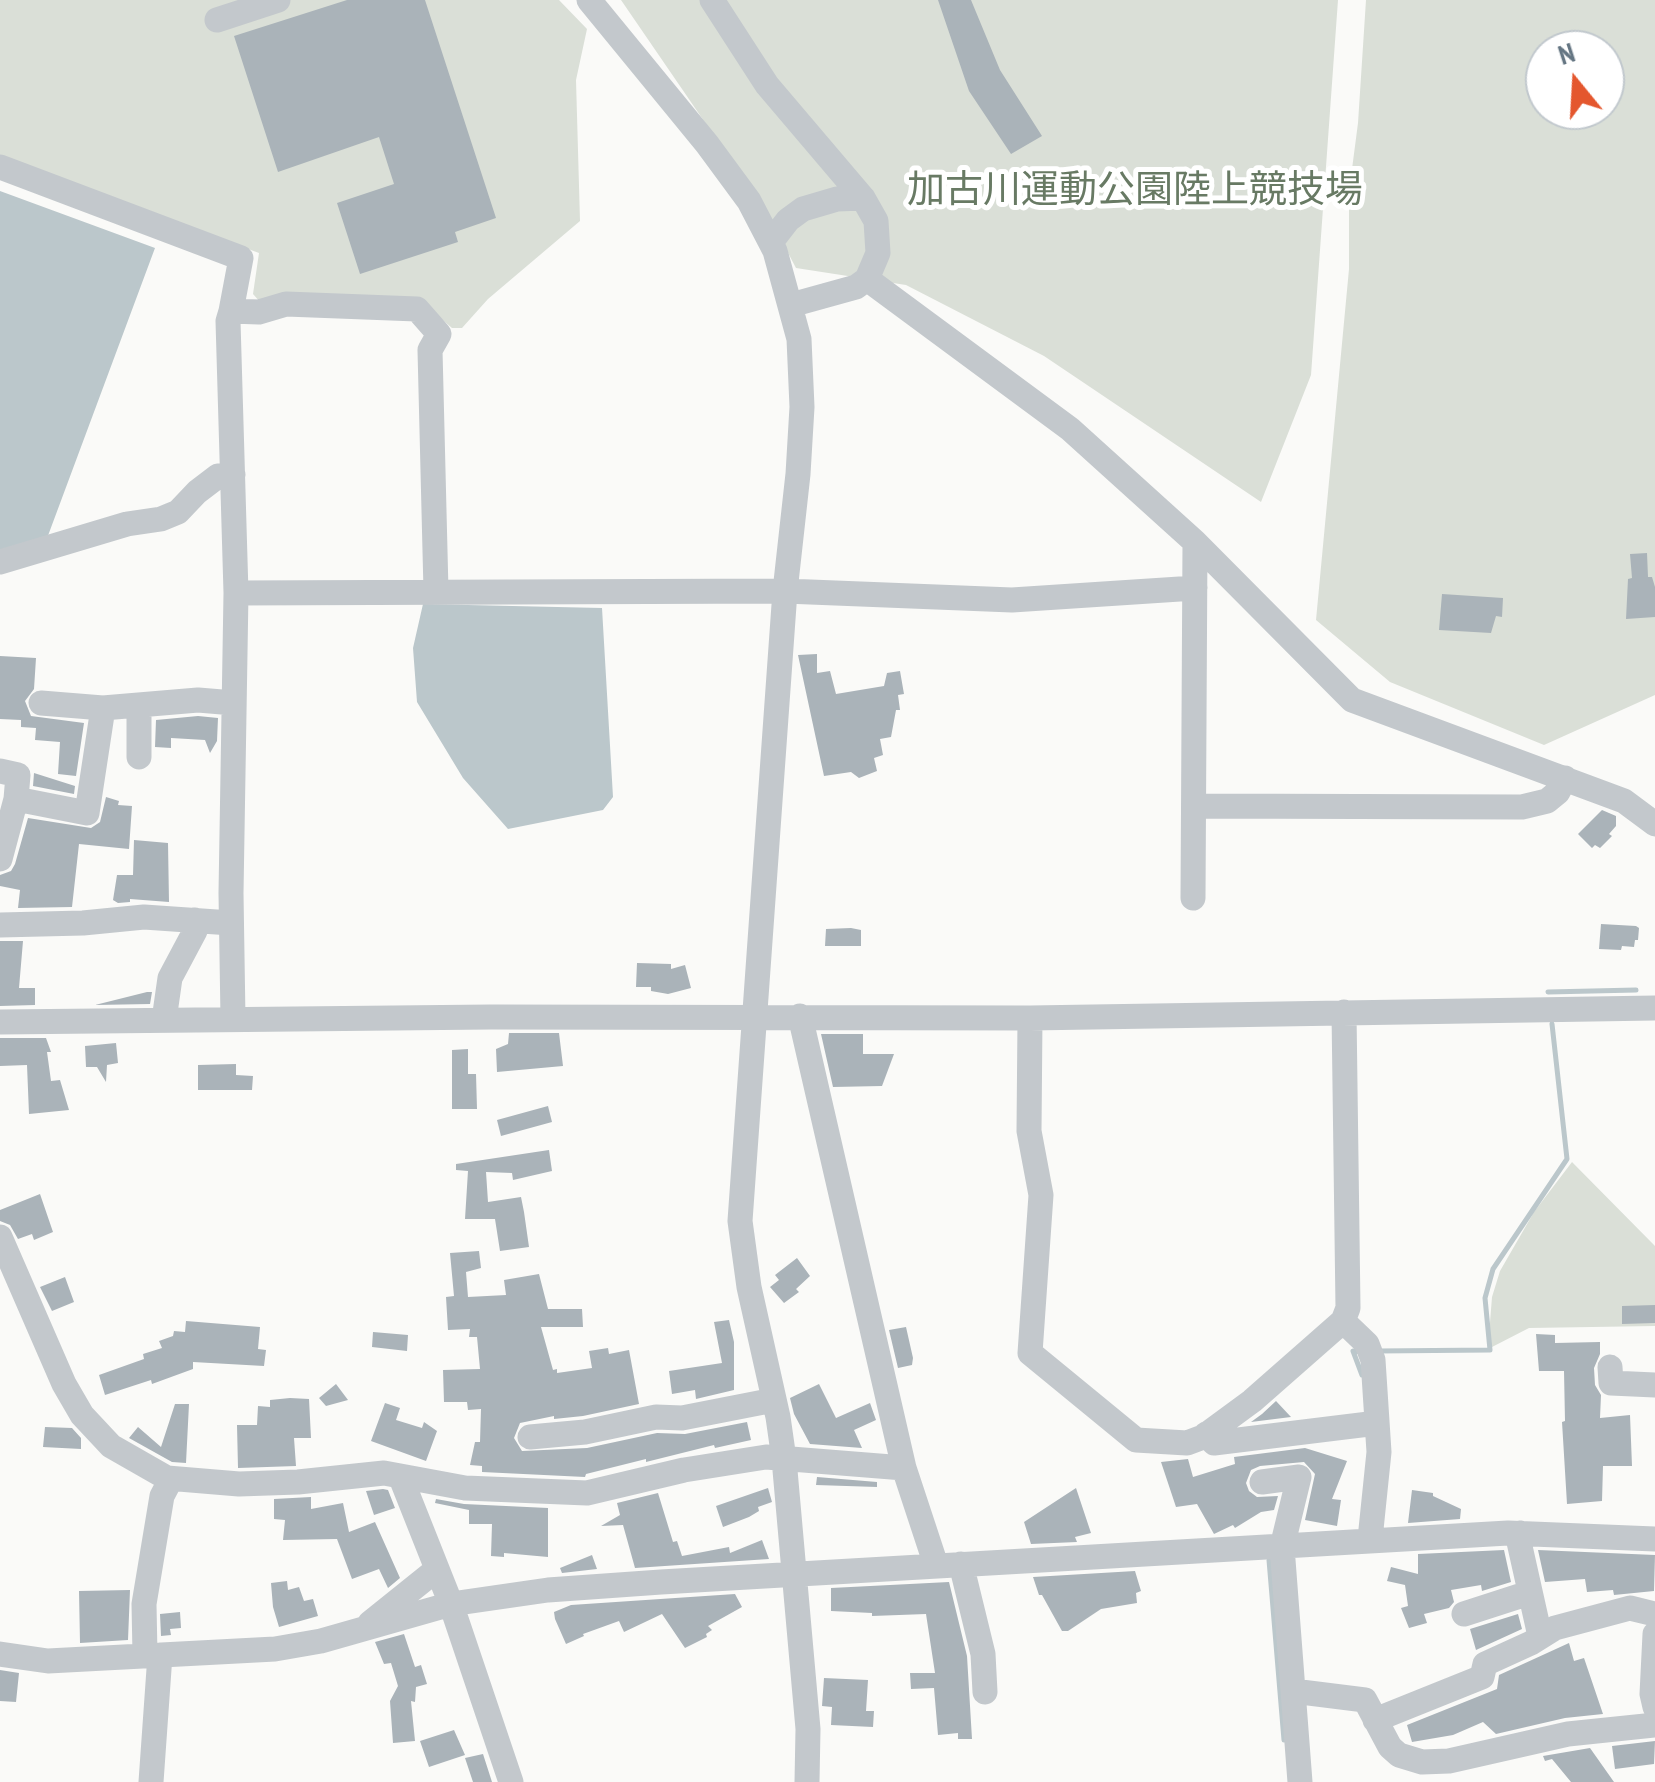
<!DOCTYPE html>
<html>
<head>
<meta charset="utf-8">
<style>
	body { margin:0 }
	#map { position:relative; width:1655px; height:1782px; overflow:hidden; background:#fafaf8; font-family:"PT Sans Narrow",sans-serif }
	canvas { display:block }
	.north { position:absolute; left:1525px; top:30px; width:100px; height:100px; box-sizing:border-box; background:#fff; border:2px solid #c1c8cd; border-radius:50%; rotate:342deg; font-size:28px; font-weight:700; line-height:40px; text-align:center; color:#657683 }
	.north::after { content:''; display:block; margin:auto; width:35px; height:45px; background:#e4572e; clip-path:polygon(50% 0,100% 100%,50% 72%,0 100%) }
</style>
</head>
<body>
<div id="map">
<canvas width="1655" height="1782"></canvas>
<div class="north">N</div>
</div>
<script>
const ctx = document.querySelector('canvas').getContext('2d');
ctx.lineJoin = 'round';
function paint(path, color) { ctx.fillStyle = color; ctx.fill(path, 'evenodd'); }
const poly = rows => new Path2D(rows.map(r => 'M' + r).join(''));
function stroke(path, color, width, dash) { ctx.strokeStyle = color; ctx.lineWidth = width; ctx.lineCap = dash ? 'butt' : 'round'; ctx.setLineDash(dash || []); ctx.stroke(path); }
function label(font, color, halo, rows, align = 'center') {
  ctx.font = font + ' "PT Sans Narrow","Noto Sans JP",sans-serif'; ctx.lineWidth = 10; ctx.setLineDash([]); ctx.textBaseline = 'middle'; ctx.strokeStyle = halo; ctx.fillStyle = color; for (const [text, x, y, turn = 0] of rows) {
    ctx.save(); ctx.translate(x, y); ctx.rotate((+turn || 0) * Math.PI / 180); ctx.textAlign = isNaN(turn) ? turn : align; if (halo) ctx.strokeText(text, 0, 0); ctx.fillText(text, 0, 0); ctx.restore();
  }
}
const green = poly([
	[0,0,559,0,587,29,576,80,580,221,488,299,462,328,452,328,423,303,260,302,253,294,259,253,0,157],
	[621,0,1338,0,1311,375,1261,502,1044,356,906,285,796,268,767,213],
	[1366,0,1655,0,1655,695,1544,745,1390,682,1316,620,1349,269,1349,192,1358,123],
	[1545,50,1605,50,1605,110,1545,110],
	[1572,1162,1655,1246,1655,1326,1529,1328,1492,1347,1489,1335,1492,1297,1500,1271,1534,1212]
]);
const water = poly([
	[0,191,155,248,46,541,0,554],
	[423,604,602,608,613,797,603,810,508,829,463,778,417,702,413,648]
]);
const stream = poly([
	[1548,992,1636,990],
	[1378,1351,1490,1350,1485,1298,1493,1269,1567,1159,1552,1024],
	[1362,1375,1353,1351,1362,1352],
	[1273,1559,1269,1560,1284,1740]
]);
const building = poly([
	[347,0,425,0,496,218,455,232,458,242,360,274,337,203,394,184,379,137,278,172,234,36],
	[938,0,971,0,1000,70,1042,136,1011,154,969,91],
	[1647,553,1648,577,1652,577,1655,587,1655,617,1626,619,1628,579,1632,578,1630,554],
	[1442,594,1503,598,1502,617,1496,616,1491,633,1439,630],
	[817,654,817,673,830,671,836,694,884,686,887,673,900,671,904,694,898,695,900,710,896,710,891,737,880,739,883,755,874,758,877,771,859,778,851,772,824,776,798,655],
	[0,656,36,658,34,689,25,701,31,716,84,723,76,776,58,774,60,742,35,740,36,728,21,727,21,720,0,719],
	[198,716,218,718,217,741,210,753,205,740,171,738,171,748,155,747,156,720],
	[34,773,75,786,74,794,33,786],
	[106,797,119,801,118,805,132,806,129,849,79,844,72,907,18,908,20,890,0,886,0,875,11,871,15,864,28,818,91,828,100,822],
	[1602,810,1616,816,1616,826,1609,834,1612,836,1600,848,1595,845,1592,848,1578,834],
	[134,840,168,843,169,902,130,899,130,902,118,903,113,900,117,875,133,875],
	[1601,924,1636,926,1639,928,1638,940,1635,940,1634,947,1622,946,1621,950,1599,949],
	[851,928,861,930,861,946,825,946,826,929],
	[0,941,23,941,19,988,35,988,35,1005,0,1006],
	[637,963,671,964,671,969,685,965,691,988,668,994,651,991,651,987,636,987],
	[147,992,152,992,150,1004,95,1005],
	[509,1033,559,1033,563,1066,497,1072,496,1049,508,1044],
	[821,1034,863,1034,863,1054,894,1054,882,1086,833,1087],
	[0,1038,46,1038,51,1052,47,1052,51,1081,60,1080,69,1110,29,1114,27,1065,0,1066],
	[116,1043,118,1063,107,1065,106,1082,97,1067,86,1067,85,1046],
	[468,1049,468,1074,476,1074,477,1109,452,1109,452,1050],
	[236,1064,236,1075,253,1076,252,1090,198,1090,198,1065],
	[548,1106,552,1122,501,1136,497,1120],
	[549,1150,552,1171,513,1180,512,1173,486,1172,488,1202,521,1197,524,1212,529,1247,500,1251,495,1219,465,1219,468,1171,456,1170,456,1164],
	[40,1194,53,1232,34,1240,32,1234,18,1239,10,1225,0,1221,0,1210],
	[479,1251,481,1268,466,1272,468,1297,506,1295,504,1280,539,1274,548,1309,582,1309,583,1327,541,1327,553,1370,557,1369,557,1373,592,1368,589,1351,608,1348,609,1354,629,1350,639,1404,583,1416,554,1419,554,1416,520,1423,514,1438,522,1451,587,1448,657,1433,685,1434,747,1422,751,1440,715,1448,714,1445,646,1462,646,1459,586,1474,585,1477,482,1472,482,1466,470,1465,475,1442,480,1442,481,1409,468,1410,467,1402,444,1402,443,1370,480,1369,477,1337,469,1337,470,1329,448,1330,446,1297,454,1296,450,1253],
	[797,1258,810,1276,796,1289,799,1292,784,1303,770,1287,779,1280,775,1275],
	[65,1277,74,1302,52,1311,40,1287],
	[1655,1305,1655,1323,1622,1324,1622,1306],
	[729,1320,734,1342,734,1390,696,1399,695,1390,672,1394,669,1371,722,1363,714,1322],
	[186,1321,260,1327,258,1349,266,1350,264,1366,193,1362,193,1369,152,1384,151,1380,105,1395,99,1375,144,1359,143,1354,162,1348,159,1341,173,1336,174,1331,185,1332],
	[906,1327,913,1358,912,1365,898,1368,889,1330],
	[373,1332,408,1335,407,1351,372,1347],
	[1536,1334,1555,1335,1555,1343,1600,1342,1600,1354,1594,1368,1595,1385,1601,1395,1600,1418,1630,1415,1632,1466,1603,1466,1602,1501,1567,1504,1562,1422,1565,1421,1564,1371,1539,1371],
	[336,1384,348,1400,326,1406,319,1398],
	[819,1384,836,1418,870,1403,876,1420,854,1430,862,1448,810,1444,794,1414,790,1398],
	[290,1398,309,1399,311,1438,294,1438,296,1466,238,1468,237,1425,257,1425,258,1406,270,1407,270,1400],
	[1276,1401,1291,1417,1251,1422,1262,1414],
	[385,1403,400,1408,396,1420,422,1428,424,1422,437,1431,426,1461,371,1441],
	[175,1404,189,1404,186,1463,172,1462,129,1438,138,1427,161,1447],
	[45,1427,72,1428,81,1438,81,1449,43,1447],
	[1305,1448,1347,1461,1332,1499,1341,1500,1337,1526,1305,1520,1315,1474,1304,1462,1260,1466,1251,1470,1246,1483,1249,1491,1257,1497,1278,1496,1274,1510,1261,1512,1235,1528,1233,1525,1214,1534,1197,1504,1176,1507,1161,1462,1188,1459,1193,1477,1235,1464,1234,1457],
	[817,1477,877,1482,877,1487,816,1485],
	[768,1488,772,1502,758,1507,759,1511,749,1517,723,1527,716,1506],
	[1076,1488,1091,1533,1075,1537,1077,1542,1031,1544,1024,1522],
	[383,1489,388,1490,395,1508,374,1515,366,1491],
	[1412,1490,1433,1493,1433,1496,1461,1509,1460,1519,1408,1523],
	[658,1493,673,1542,677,1541,682,1556,729,1547,730,1553,762,1540,769,1559,635,1568,623,1525,601,1526,620,1515,617,1503],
	[311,1497,311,1509,343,1503,349,1532,375,1522,400,1578,388,1588,379,1569,352,1579,337,1539,283,1540,285,1520,274,1519,274,1499],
	[436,1499,464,1504,548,1508,548,1557,504,1553,504,1557,491,1556,492,1524,469,1524,469,1510,435,1503],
	[1504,1550,1511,1582,1482,1591,1481,1585,1451,1590,1454,1602,1449,1608,1424,1614,1427,1623,1409,1628,1401,1608,1408,1606,1405,1585,1387,1581,1391,1567,1418,1574,1418,1554],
	[1538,1550,1655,1555,1654,1591,1614,1595,1613,1590,1587,1592,1585,1579,1545,1582],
	[592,1555,597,1569,562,1573,560,1568],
	[1135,1571,1141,1591,1136,1593,1137,1603,1101,1609,1068,1631,1062,1631,1042,1595,1039,1595,1033,1577],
	[287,1581,288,1590,299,1587,304,1601,313,1599,318,1616,279,1627,273,1607,271,1583],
	[949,1582,967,1656,972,1739,958,1739,958,1733,938,1735,934,1688,911,1689,910,1673,935,1673,926,1614,872,1616,872,1613,831,1611,831,1588],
	[130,1590,128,1640,80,1643,79,1591],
	[735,1594,742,1607,708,1626,712,1630,706,1634,707,1637,685,1648,662,1614,624,1632,619,1621,583,1634,584,1636,566,1644,555,1619,554,1612,571,1605],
	[180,1612,181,1628,170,1629,171,1635,161,1636,160,1614],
	[1518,1614,1522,1629,1476,1650,1470,1629],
	[404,1634,415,1667,421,1665,427,1684,416,1687,415,1702,411,1701,415,1741,393,1743,390,1701,398,1686,391,1663,384,1664,375,1642],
	[1569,1643,1574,1661,1584,1658,1603,1714,1565,1718,1496,1734,1483,1722,1453,1735,1412,1742,1407,1725,1497,1689,1499,1675],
	[0,1670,19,1673,16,1702,0,1701],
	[824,1678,868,1680,866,1711,874,1711,873,1727,831,1725,832,1707,822,1706],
	[454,1730,465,1755,429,1767,420,1741],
	[1655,1741,1654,1764,1615,1769,1612,1746],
	[1590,1748,1614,1782,1571,1782,1552,1759,1545,1761,1543,1756],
	[483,1754,492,1782,473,1782,465,1758]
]);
const minor = poly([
	[589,0,707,144,749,201,775,251,799,339,802,407,798,474,785,591,740,1221,749,1287,778,1417,784,1459,808,1729,807,1782],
	[712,0,767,85,863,198,876,221,878,253,867,279,856,287,791,305],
	[217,20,278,0],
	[0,167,241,258,231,311],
	[771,242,788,220,803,209,837,199,863,198],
	[867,279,1070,429,1195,542,1352,700,1624,801,1655,824],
	[0,562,127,524,161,519,178,512,197,492,218,476,233,475],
	[236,593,785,591,1012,600,1195,588],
	[41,703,103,708,198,700,234,703],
	[139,706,139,757],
	[0,771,18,775,16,799,0,859],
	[16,799,87,813,103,708],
	[1194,806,1522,807,1547,801,1558,792,1565,778],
	[1193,898,1195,542],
	[0,925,83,923,144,917,231,923],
	[1344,1012,1348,1308,1343,1321,1367,1344,1373,1360,1379,1452,1370,1539],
	[800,1016,904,1468,936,1565],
	[1030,1018,1029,1131,1041,1195,1030,1353,1136,1440,1187,1443,1203,1437,1252,1401,1343,1321],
	[233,1019,231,893,236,593,228,321,231,311,259,312,286,304,417,309,439,334,430,350,436,591],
	[164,1020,170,978,195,931,195,920],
	[0,1022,491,1017,1030,1018,1655,1008],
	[0,1237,64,1384,82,1415,111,1446,167,1478,239,1484,298,1482,384,1473,465,1488,587,1493,684,1470,766,1457,904,1468],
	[1610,1367,1611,1383,1655,1385],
	[1206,1434,1214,1443,1377,1423],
	[530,1437,585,1432,656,1417,682,1418,774,1400],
	[401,1478,451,1604,511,1782],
	[1262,1482,1299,1477,1282,1547,1300,1782],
	[1520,1533,1519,1542,1540,1636],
	[961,1564,983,1654,985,1692],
	[1464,1614,1529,1593],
	[370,1623,436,1570],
	[1655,1634,1652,1694,1655,1707],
	[0,1654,48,1661,275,1649,321,1641,451,1604,548,1590,661,1582,1508,1533,1655,1539],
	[145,1655,144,1604,162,1496,171,1479],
	[1293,1691,1365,1700,1390,1747,1399,1755,1422,1762,1449,1761,1568,1734,1655,1725],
	[1375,1720,1482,1677,1485,1664,1531,1643,1555,1628,1630,1608,1655,1614],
	[151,1782,160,1655]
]);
const parkNames = [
	["加古川運動公園陸上競技場",1135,191]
];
paint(green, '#dadfd7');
paint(water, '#bbc7cb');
stroke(stream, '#bbc7cb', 5);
paint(building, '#aab3b9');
stroke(minor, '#c3c8cc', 25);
label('38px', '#687a64', '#fff', parkNames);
</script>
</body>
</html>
